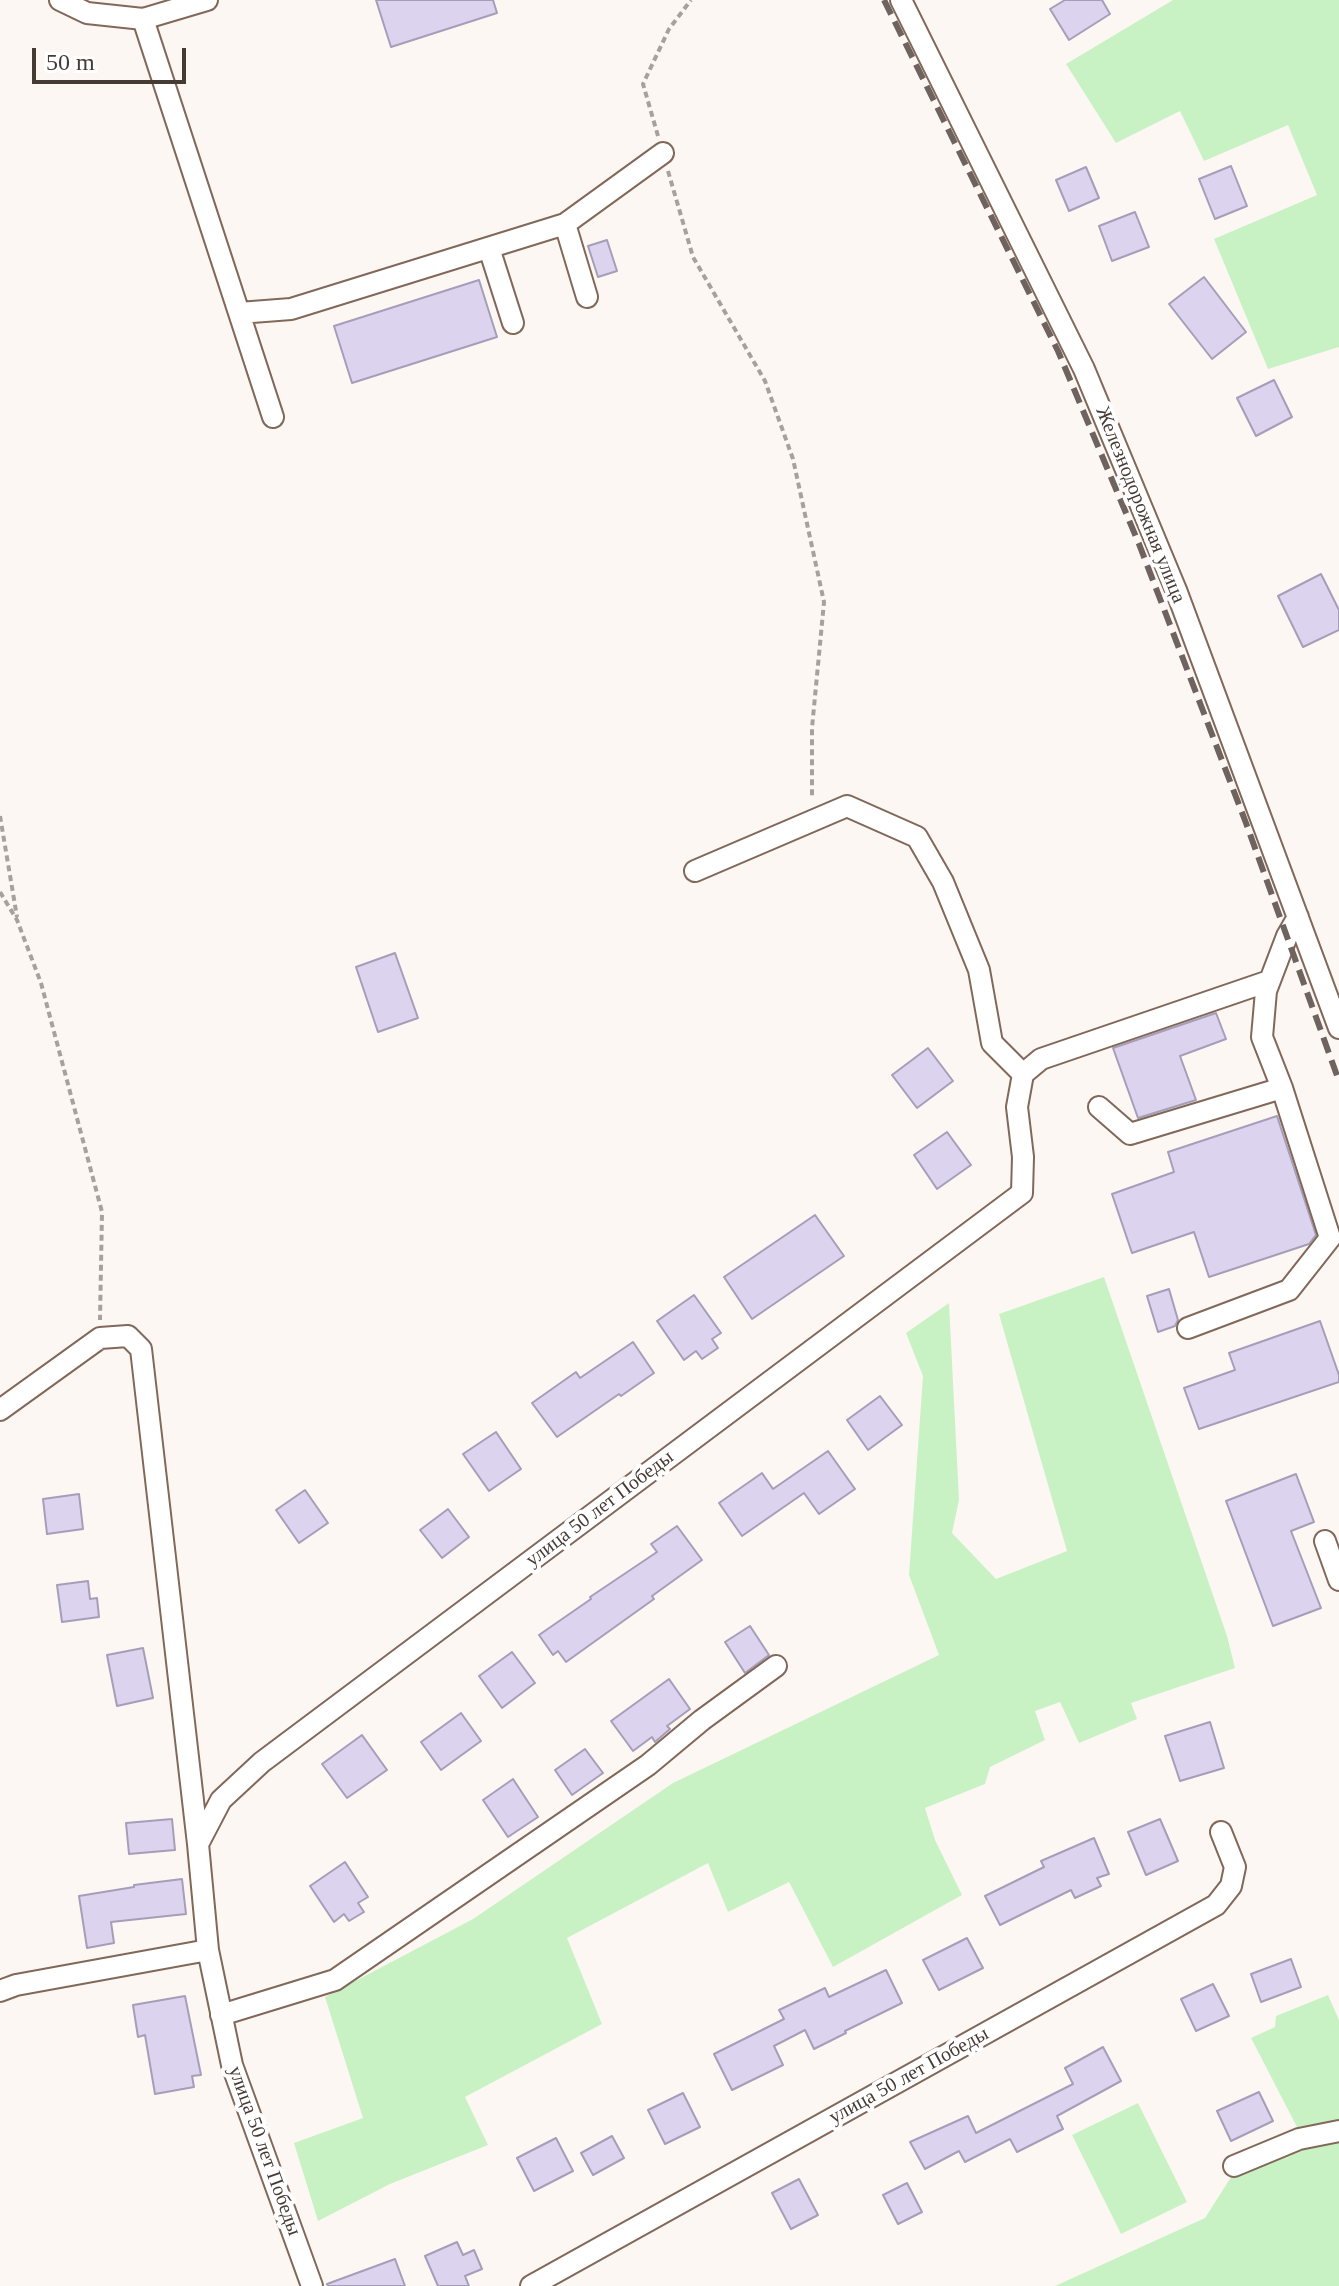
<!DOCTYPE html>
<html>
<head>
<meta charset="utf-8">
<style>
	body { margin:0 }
	#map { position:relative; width:1339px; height:2286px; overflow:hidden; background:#fdf7f4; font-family:"Times New Roman",serif }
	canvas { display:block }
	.scale { position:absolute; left:32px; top:48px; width:154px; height:36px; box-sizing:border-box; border:4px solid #463a34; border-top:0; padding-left:10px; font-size:24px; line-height:28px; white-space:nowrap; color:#463a34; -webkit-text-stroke:6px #fff; paint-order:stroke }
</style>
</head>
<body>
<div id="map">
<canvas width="1339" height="2286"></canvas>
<div class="scale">50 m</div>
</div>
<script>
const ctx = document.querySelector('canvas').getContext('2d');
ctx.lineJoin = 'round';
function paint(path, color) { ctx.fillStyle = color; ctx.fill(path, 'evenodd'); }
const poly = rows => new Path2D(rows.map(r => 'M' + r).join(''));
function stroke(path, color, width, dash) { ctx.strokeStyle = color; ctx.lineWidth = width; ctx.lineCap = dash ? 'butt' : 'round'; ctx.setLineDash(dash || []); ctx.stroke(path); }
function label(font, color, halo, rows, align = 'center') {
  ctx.font = font + ' "Times New Roman",serif'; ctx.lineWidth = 8; ctx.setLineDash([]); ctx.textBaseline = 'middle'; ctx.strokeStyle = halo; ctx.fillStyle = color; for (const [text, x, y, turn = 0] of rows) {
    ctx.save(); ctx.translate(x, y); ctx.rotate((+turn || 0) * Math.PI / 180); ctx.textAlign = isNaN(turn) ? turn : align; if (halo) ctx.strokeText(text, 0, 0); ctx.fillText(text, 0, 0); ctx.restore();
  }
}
const green = poly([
	[1173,0,1339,0,1339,347,1268,369,1214,239,1317,195,1288,125,1204,161,1180,111,1116,143,1066,64],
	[1104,1277,1227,1636,1235,1668,1131,1703,1137,1719,1079,1743,1060,1702,1035,1711,1045,1740,990,1767,985,1784,925,1808,935,1840,962,1895,833,1967,789,1882,728,1912,708,1863,567,1938,602,2024,465,2097,488,2145,390,2184,318,2221,294,2143,363,2118,325,1997,473,1919,673,1783,939,1655,909,1575,923,1376,906,1333,949,1303,959,1500,952,1533,996,1579,1067,1551,999,1314],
	[1328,1995,1339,2020,1339,2119,1298,2129,1251,2038,1275,2027,1276,2016],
	[1138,2103,1187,2202,1121,2234,1072,2135],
	[1339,2142,1339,2286,1055,2286,1205,2218,1233,2174,1293,2149]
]);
const building = poly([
	[376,0,493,0,497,13,391,47,376,0],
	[1065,0,1102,0,1110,14,1069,40,1050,9,1065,0],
	[1231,166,1247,206,1215,219,1199,179,1231,166],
	[1086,167,1099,198,1069,211,1056,180,1086,167],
	[1135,212,1149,247,1112,261,1099,226,1135,212],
	[607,240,617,271,598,277,588,246,607,240],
	[1204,277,1246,332,1212,359,1169,304,1204,277],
	[479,280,497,337,352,383,334,326,479,280],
	[1274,380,1292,417,1256,436,1237,398,1274,380],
	[1321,574,1339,610,1339,630,1303,647,1278,596,1321,574],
	[395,953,418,1018,378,1032,356,967,395,953],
	[1216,1013,1226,1039,1180,1056,1196,1100,1138,1118,1113,1048,1216,1013],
	[928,1048,953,1081,917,1108,892,1075,928,1048],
	[1277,1116,1316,1235,1309,1244,1209,1277,1194,1232,1132,1253,1112,1194,1174,1172,1168,1152,1277,1116],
	[947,1132,971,1165,937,1189,914,1155,947,1132],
	[815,1215,844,1256,752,1319,724,1277,815,1215],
	[1169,1289,1178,1320,1175,1326,1158,1332,1147,1296,1169,1289],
	[694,1295,721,1333,712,1339,718,1348,702,1359,696,1351,684,1360,657,1321,694,1295],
	[1320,1321,1339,1375,1339,1382,1199,1429,1184,1388,1235,1370,1229,1353,1320,1321],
	[633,1342,654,1373,621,1396,619,1394,557,1437,532,1403,576,1372,580,1378,633,1342],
	[880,1396,902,1425,868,1450,847,1420,880,1396],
	[496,1432,521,1469,489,1491,463,1454,496,1432],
	[828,1451,855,1489,819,1514,804,1493,742,1536,719,1503,762,1473,773,1489,828,1451],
	[1296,1474,1314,1522,1291,1531,1321,1608,1273,1626,1226,1501,1296,1474],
	[305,1490,328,1523,299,1543,276,1510,305,1490],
	[79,1494,83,1529,47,1534,43,1499,79,1494],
	[448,1509,469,1537,442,1558,420,1530,448,1509],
	[677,1526,702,1560,652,1596,654,1599,566,1662,558,1651,553,1655,539,1635,591,1599,590,1597,657,1552,651,1544,677,1526],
	[88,1581,90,1599,97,1598,99,1617,62,1622,57,1585,88,1581],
	[750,1626,769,1655,745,1673,725,1642,750,1626],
	[143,1648,153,1698,117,1706,107,1655,143,1648],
	[512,1652,535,1683,502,1708,479,1676,512,1652],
	[669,1679,690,1709,667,1726,670,1729,655,1742,652,1737,633,1751,611,1721,669,1679],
	[461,1713,481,1741,441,1770,421,1742,461,1713],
	[1210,1722,1224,1768,1180,1781,1165,1736,1210,1722],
	[362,1735,387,1770,347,1798,322,1764,362,1735],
	[585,1749,603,1773,572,1795,555,1770,585,1749],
	[513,1779,538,1817,508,1837,483,1800,513,1779],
	[172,1819,175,1850,129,1854,126,1823,172,1819],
	[1160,1819,1178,1861,1146,1875,1128,1832,1160,1819],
	[1094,1838,1109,1874,1097,1878,1101,1886,1075,1898,1071,1890,1000,1925,985,1896,1044,1867,1041,1861,1094,1838],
	[345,1862,368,1897,358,1903,364,1912,349,1921,344,1914,334,1922,310,1886,345,1862],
	[182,1879,186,1914,111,1922,114,1943,87,1948,79,1896,134,1887,134,1885,182,1879],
	[967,1938,983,1968,939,1990,923,1960,967,1938],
	[1291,1959,1301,1987,1261,2002,1251,1974,1291,1959],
	[886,1970,902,2003,845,2031,846,2033,814,2049,805,2030,774,2046,783,2065,732,2090,714,2054,784,2019,779,2010,825,1988,829,1997,886,1970],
	[1213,1984,1229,2016,1196,2031,1181,1999,1213,1984],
	[185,1996,201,2075,192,2076,194,2087,155,2094,145,2035,138,2037,133,2005,185,1996],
	[1103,2047,1121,2081,1057,2116,1063,2129,1017,2152,1010,2139,965,2162,959,2151,925,2169,910,2142,968,2116,976,2133,1073,2084,1065,2068,1103,2047],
	[1259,2092,1273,2121,1231,2141,1217,2111,1259,2092],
	[683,2093,700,2127,665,2144,648,2110,683,2093],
	[612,2136,624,2158,593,2175,581,2153,612,2136],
	[556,2138,573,2171,534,2191,517,2158,556,2138],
	[799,2179,818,2215,791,2229,772,2193,799,2179],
	[907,2183,922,2212,898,2224,883,2195,907,2183],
	[457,2242,463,2255,474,2250,482,2269,465,2276,469,2286,438,2286,425,2256,457,2242],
	[395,2259,405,2286,328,2286,327,2284,395,2259]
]);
const path = poly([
	[658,136,643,84,669,29,691,0],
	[668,171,693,257,765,381,793,459,824,602,812,728,812,799],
	[0,816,17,917],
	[0,892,17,920,41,983,102,1212,100,1320]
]);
const minor = poly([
	[60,0,87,13,143,19],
	[207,0,143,19,273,417],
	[901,0,1084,369,1176,590,1339,1028],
	[565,224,587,297],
	[489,248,513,323],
	[239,313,291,309,565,224,663,153],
	[695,871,847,806,917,837,943,882,979,970,992,1043,1023,1074],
	[1099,1107,1130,1134,1282,1088],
	[1188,1328,1289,1290,1330,1238,1282,1088,1262,1037,1266,991,1287,936,1298,917],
	[0,1410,100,1338,128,1336,141,1349,198,1844],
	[1325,1541,1339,1580],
	[0,1991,16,1985,208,1950],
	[221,2015,335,1980,648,1765,702,1720,776,1666],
	[1234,2166,1299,2139,1339,2131],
	[312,2286,232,2065,208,1950,198,1844,221,1800,262,1762,1022,1193,1023,1157,1017,1107,1023,1074,1041,1059,1269,981],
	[531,2286,1216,1905,1231,1886,1235,1867,1221,1832]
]);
const rail = poly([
	[884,0,1058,351,1139,544,1246,823,1339,1081]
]);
const streetNames = [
	["Железнодорожная улица",1140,505,68],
	["улица 50 лет Победы",600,1509,-37],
	["улица 50 лет Победы",909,2076,-29],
	["улица 50 лет Победы",264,2151,70]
];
paint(green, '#c9f2c4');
paint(building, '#dcd4ef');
stroke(building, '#a69eb8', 2);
stroke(minor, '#816859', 24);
stroke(path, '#a8a09b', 4, [6, 4]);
stroke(minor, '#fff', 20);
stroke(rail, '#6e635e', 6, [16, 8]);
label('20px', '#463a34', '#fff', streetNames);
</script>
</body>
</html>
